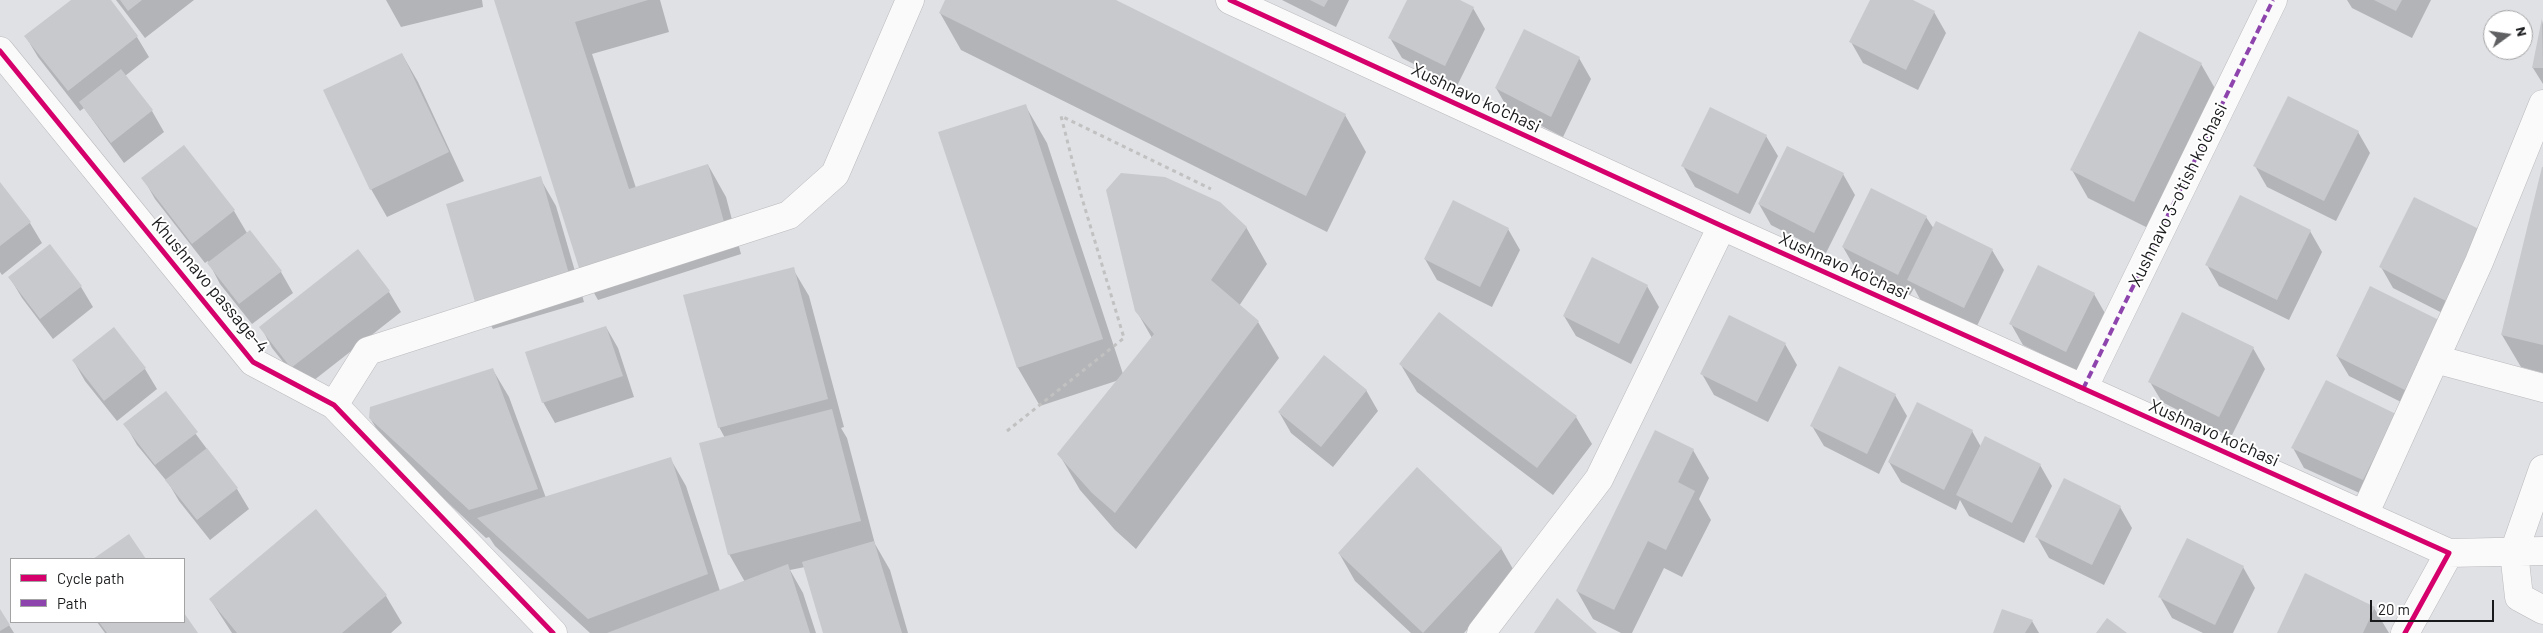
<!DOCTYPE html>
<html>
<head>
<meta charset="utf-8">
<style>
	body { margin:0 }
	#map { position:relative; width:2543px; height:633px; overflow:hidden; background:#e0e1e5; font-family:Barlow,sans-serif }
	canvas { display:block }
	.legend { position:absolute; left:10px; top:558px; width:175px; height:65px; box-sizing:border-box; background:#fff; border:1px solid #a3a3a4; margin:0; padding:6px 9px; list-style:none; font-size:15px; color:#191a1c }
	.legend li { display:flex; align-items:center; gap:10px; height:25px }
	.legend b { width:25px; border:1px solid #a3a3a4 }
	.north { position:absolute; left:2483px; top:10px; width:50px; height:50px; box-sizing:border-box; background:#fff; border:1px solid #a3a3a4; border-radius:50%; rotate:76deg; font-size:14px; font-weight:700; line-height:20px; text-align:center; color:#191a1c }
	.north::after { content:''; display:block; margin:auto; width:18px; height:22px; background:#5f6062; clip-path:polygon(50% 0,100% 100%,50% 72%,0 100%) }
	.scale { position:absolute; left:2370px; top:600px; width:124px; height:22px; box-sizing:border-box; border:2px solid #191a1c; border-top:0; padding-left:6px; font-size:15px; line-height:18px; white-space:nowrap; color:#191a1c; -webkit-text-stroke:4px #fff; paint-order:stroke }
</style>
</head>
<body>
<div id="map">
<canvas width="2543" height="633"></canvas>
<ul class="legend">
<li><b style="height:6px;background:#d6006c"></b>Cycle path</li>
<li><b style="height:6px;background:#8e44ad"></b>Path</li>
</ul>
<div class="north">N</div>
<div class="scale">20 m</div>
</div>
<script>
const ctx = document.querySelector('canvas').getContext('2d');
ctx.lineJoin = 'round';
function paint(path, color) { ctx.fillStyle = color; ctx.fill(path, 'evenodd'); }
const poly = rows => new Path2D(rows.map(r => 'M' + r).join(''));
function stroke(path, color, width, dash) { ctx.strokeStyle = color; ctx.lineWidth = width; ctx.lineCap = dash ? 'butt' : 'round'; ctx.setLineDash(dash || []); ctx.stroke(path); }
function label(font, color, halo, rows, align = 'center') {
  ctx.font = font + ' Barlow,sans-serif'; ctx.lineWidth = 4; ctx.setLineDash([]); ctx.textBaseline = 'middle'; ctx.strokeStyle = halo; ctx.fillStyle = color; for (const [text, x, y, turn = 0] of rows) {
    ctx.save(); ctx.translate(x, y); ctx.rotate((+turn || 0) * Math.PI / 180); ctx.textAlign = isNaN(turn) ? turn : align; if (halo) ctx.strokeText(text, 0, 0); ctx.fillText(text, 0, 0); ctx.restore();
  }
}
const shadow = poly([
	[73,0,109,0,137,37,149,57,125,76,152,111,164,132,124,163,84,108,80,111,38,57,26,37],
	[116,0,194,0,145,38],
	[386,0,482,0,483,7,401,27],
	[495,0,660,0,669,32,592,54,636,188,708,165,726,197,741,254,598,300,580,268],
	[947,0,1113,0,1345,115,1366,152,1327,232,961,50,940,13],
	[1282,0,1349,0,1336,27],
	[1409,0,1457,0,1473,8,1485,29,1457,86,1402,58,1390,38],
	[1871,0,1910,0,1934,12,1946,33,1918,90,1863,63,1851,42],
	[2347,0,2431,0,2412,38,2352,8],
	[2543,20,2543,84,2533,68],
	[1524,31,1579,58,1591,79,1563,137,1508,109,1496,88],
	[402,54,418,82,464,181,387,217,371,189],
	[2201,64,2217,92,2150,229,2088,198,2072,170],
	[1025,105,1047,143,1123,374,1152,338,1136,310,1246,227,1267,264,1239,306,1258,322,1279,358,1136,549,1115,530,1080,490,1059,454,1119,380,1040,406,1018,368,940,133],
	[2358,132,2370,153,2336,221,2267,187,2255,166],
	[1766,136,1778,156,1750,214,1695,187,1683,166],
	[2543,169,2543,373,2521,367,2502,335],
	[1843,174,1855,195,1826,253,1771,225,1759,204],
	[143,178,234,211,247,233,281,272,293,293,252,324,220,284,208,261,205,263,155,199],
	[540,178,556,206,584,302,493,329,477,301],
	[0,184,30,223,42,243,2,275,0,272],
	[1926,217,1934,229,1992,250,2004,270,1976,328,1921,301,1914,288,1910,295,1855,268,1843,247],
	[1508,229,1520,250,1492,307,1437,280,1425,259],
	[2310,231,2322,252,2289,320,2219,286,2207,265],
	[2484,233,2462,323,2393,288,2381,267],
	[793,269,809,296,844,427,841,428,847,438,875,544,890,570,908,633,824,633,805,567,790,570,803,593,816,633,590,633,495,546,489,537,486,538,387,446,370,418,493,370,509,397,546,498,670,458,686,486,720,591,745,582,729,554,725,438,719,427],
	[10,278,81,287,93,307,53,339,22,298],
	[1647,286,1659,307,1631,364,1576,336,1564,316],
	[2370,287,2419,411,2349,376,2337,356],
	[389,292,401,312,304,388,272,348,261,327],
	[2094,294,2106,315,2078,372,2023,345,2011,324],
	[606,327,618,348,634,397,555,423,543,402],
	[113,329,145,369,157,389,117,421,85,381,73,360],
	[1785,344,1797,365,1768,422,1714,395,1702,374],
	[2253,348,2265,369,2231,437,2162,402,2150,382],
	[1401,365,1576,417,1592,444,1553,495,1417,392],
	[1366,390,1378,411,1333,467,1291,433,1279,412],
	[165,393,237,489,249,509,210,540,179,501,169,484,137,445,125,424],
	[1895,395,1907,416,1879,474,1824,446,1812,426],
	[2395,415,2375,500,2304,468,2293,448],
	[1972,431,1981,447,1985,437,2040,465,2052,486,2024,543,1969,516,1960,500,1956,510,1901,482,1889,462],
	[1693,450,1709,478,1699,499,1711,520,1682,577,1664,568,1632,633,1621,633,1593,619,1577,591],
	[2120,507,2132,528,2104,585,2049,558,2037,537],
	[316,511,386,596,402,623,391,633,232,633,210,599],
	[1501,548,1517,576,1464,633,1411,633,1355,581,1339,553],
	[2243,567,2255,588,2233,633,2203,633,2172,618,2160,597],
	[2374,608,2389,633,2278,633],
	[0,611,9,625,14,633,0,633],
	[184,615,196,633,105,633,97,622,184,622],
	[2032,621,2039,633,1994,633]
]);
const building = poly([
	[71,0,111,0,138,36,68,91,24,36],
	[120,0,142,0,128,11],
	[494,0,648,0,575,22,629,189,708,164,724,222,579,268],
	[945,0,1116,0,1346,114,1306,196,939,13],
	[1310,0,1328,0,1324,7],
	[1407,0,1460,0,1474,7,1445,66,1388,38],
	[1870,0,1913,0,1935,11,1906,70,1849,42],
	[2374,0,2402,0,2396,11],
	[2542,18,2543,68,2532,68],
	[1524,29,1580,57,1551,117,1495,88],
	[2139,31,2202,63,2134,202,2070,170],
	[402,53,449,152,370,190,323,90],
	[121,69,153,110,111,143,79,102],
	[2288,96,2359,131,2324,201,2253,166],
	[1026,104,1103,339,1017,368,938,132],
	[1710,107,1767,135,1738,194,1681,166],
	[184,145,235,210,192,244,141,178],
	[1787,146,1844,173,1814,233,1758,204],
	[2542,167,2543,167,2543,345,2501,335],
	[1121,173,1165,177,1220,202,1247,227,1211,280,1259,321,1115,513,1092,493,1057,454,1154,334,1135,311,1106,190],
	[541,176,569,274,475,302,446,204],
	[0,182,31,222,0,246],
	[1871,188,1927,216,1898,275,1842,247],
	[2240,195,2311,230,2277,300,2205,265],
	[2414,197,2485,232,2450,303,2379,267],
	[1453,200,1509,228,1480,287,1424,259],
	[1936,221,1993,249,1964,308,1907,280],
	[250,230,282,271,239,304,207,263],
	[50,244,82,286,40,319,8,277],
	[358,249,390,291,291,368,259,327],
	[1592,257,1648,285,1619,344,1563,316],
	[2038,265,2095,293,2066,352,2009,324],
	[794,267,828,399,718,428,683,295],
	[2370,286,2441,321,2407,391,2336,356],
	[1439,312,1577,416,1537,468,1399,364],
	[2182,312,2254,347,2219,417,2148,382],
	[1729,315,1786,343,1757,402,1700,374],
	[606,326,623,376,542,403,525,352],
	[114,327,146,368,104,401,72,360],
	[1324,355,1367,390,1321,447,1278,412],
	[1839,366,1896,394,1867,454,1810,426],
	[493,368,538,489,469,510,369,418,370,407],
	[2326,380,2396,414,2363,480,2291,448],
	[166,391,198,432,155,465,123,424],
	[1917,402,1973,430,1944,490,1888,462],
	[832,409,861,521,728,555,699,443],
	[1655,430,1694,449,1678,482,1695,491,1666,550,1648,541,1614,610,1576,591],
	[1985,436,2041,464,2012,523,1956,495],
	[207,448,238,488,197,520,165,480],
	[671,457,708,574,588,619,477,518],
	[1417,467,1502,548,1423,633,1338,553],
	[2064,478,2121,506,2092,565,2035,537],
	[316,509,387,595,342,633,237,633,209,599],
	[129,534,146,559,93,559],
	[2187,538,2244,566,2215,625,2158,597],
	[874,541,902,633,823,633,802,562],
	[788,564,810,633,607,633],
	[2305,573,2375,607,2363,633,2277,633],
	[1557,598,1597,633,1534,633],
	[0,609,10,625,0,631],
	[2002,609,2033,620,2025,633,1993,633],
	[184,613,198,633,107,633,99,622,184,622],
	[2107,618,2127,633,2096,633]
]);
const path = poly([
	[1007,431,1124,338,1081,195,1061,116,1211,189]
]);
const minor = poly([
	[1230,0,1722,226,2449,553,2543,551],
	[0,51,253,362,334,405,553,633],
	[2435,359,2543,388],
	[2083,389,2273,0],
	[334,405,368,351,789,215,835,174,910,0],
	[2543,469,2514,552,2519,597,2543,610],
	[2364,515,2479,262,2543,104],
	[1481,633,1599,479,1722,226],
	[2405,633,2449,553]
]);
const quiet = poly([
	[2083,389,2273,0]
]);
const cycleway = poly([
	[1230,0,1722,226,2449,553,2405,633],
	[0,51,253,362,334,405,553,633]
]);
const streetNames = [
	["Xushnavo ko'chasi",1476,98,25],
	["Xushnavo 3-o'tish ko'chasi",2178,195,-64],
	["Xushnavo ko'chasi",1844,266,24],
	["Khushnavo passage-4",210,285,50],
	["Xushnavo ko'chasi",2214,433,24]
];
paint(shadow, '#0003');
paint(building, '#c8c9cc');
stroke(minor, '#bababd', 29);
stroke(path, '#c1c1c1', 3, [4, 4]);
stroke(minor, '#fafafb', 28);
stroke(quiet, '#8e44ad', 4, [8, 4]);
stroke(cycleway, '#d6006c', 5);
label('18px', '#191a1c', '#fff', streetNames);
</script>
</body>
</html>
